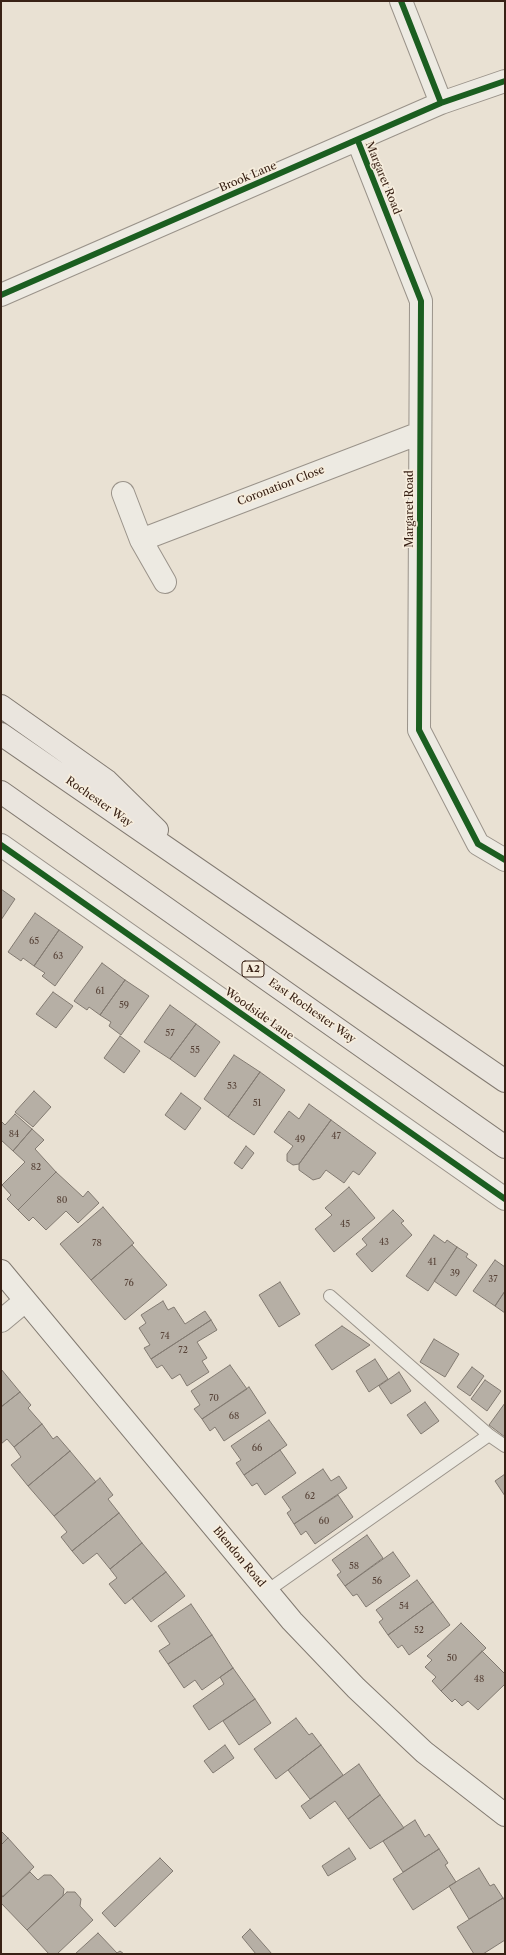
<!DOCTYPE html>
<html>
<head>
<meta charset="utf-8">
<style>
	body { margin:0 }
	#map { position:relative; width:506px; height:1955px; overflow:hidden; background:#e9e1d3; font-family:"Libre Caslon Text",serif }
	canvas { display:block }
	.frame { position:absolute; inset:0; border:2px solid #382115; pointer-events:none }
</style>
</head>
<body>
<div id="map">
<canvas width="506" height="1955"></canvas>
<div class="frame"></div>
</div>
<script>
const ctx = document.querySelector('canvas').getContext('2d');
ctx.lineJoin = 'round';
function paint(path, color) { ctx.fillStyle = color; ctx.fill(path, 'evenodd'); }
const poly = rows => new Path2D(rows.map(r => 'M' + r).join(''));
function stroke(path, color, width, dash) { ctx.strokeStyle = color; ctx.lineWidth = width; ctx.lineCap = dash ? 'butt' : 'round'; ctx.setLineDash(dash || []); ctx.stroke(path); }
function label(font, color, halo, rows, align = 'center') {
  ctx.font = font + ' "Libre Caslon Text",serif'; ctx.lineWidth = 3.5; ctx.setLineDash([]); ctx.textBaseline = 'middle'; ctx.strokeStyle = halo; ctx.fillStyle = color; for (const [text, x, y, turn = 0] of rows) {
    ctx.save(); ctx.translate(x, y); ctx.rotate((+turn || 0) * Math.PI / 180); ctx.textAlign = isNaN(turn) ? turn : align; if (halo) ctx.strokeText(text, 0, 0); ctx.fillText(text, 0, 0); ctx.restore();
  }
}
const building = poly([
	[1,889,15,899,1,920,1,889],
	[35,913,59,930,34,966,23,958,21,961,8,952,35,913],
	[59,930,83,947,55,986,42,976,45,973,34,966,59,930],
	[102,963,125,980,100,1015,89,1007,87,1010,74,1001,102,963],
	[125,980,149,996,121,1035,109,1026,111,1022,100,1015,125,980],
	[53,992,73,1006,56,1028,36,1014,53,992],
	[170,1005,196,1024,170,1059,144,1042,170,1005],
	[196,1024,220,1042,195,1077,170,1059,196,1024],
	[120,1036,140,1051,124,1073,104,1058,120,1036],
	[234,1055,260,1072,228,1117,204,1099,234,1055],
	[260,1072,285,1090,254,1135,228,1117,260,1072],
	[34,1091,51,1107,33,1127,15,1112,34,1091],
	[181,1093,201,1108,185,1130,165,1115,181,1093],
	[309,1104,331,1120,299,1164,293,1165,287,1161,287,1154,293,1146,274,1132,289,1111,299,1119,309,1104],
	[15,1114,32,1129,13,1151,1,1140,1,1121,5,1125,15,1114],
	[331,1120,376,1153,359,1175,353,1171,344,1183,326,1170,320,1178,313,1180,299,1170,299,1164,331,1120],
	[32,1129,44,1140,35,1149,56,1172,18,1210,7,1199,11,1195,2,1185,25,1162,13,1151,32,1129],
	[246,1146,254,1153,242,1169,234,1163,246,1146],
	[56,1172,83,1197,88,1191,99,1203,78,1223,66,1211,46,1230,33,1217,29,1221,18,1210,56,1172],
	[349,1187,375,1218,334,1252,315,1229,332,1215,325,1208,349,1187],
	[103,1207,134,1243,91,1280,60,1244,103,1207],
	[393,1210,404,1221,401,1223,412,1235,372,1272,356,1254,367,1245,362,1239,393,1210],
	[434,1235,445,1243,447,1240,457,1247,428,1291,406,1276,434,1235],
	[132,1245,167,1285,125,1320,91,1280,132,1245],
	[457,1247,468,1254,466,1257,477,1265,456,1296,434,1281,457,1247],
	[495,1260,505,1267,505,1291,495,1306,473,1291,495,1260],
	[280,1282,300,1314,279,1327,259,1295,280,1282],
	[505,1291,505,1313,495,1306,505,1291],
	[163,1301,168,1310,174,1307,185,1324,205,1311,211,1320,151,1359,144,1348,150,1345,139,1328,146,1323,141,1315,163,1301],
	[211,1320,217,1330,197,1342,207,1358,202,1361,209,1372,187,1386,180,1374,172,1379,162,1365,157,1368,151,1359,211,1320],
	[342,1326,370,1345,332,1370,315,1345,342,1326],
	[434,1339,459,1354,445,1377,420,1362,434,1339],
	[375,1359,388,1379,369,1392,356,1371,375,1359],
	[230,1365,247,1389,202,1419,194,1409,200,1405,191,1391,230,1365],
	[472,1367,484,1376,470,1396,457,1387,472,1367],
	[1,1369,20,1392,1,1407,1,1369],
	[399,1372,411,1391,391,1404,379,1386,399,1372],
	[485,1380,501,1391,487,1411,471,1399,485,1380],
	[249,1387,266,1413,224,1441,215,1427,210,1431,202,1419,249,1387],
	[20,1392,31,1405,28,1408,42,1424,14,1447,7,1439,1,1444,1,1407,20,1392],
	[425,1402,439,1421,421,1434,407,1415,425,1402],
	[505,1403,505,1437,489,1425,505,1403],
	[269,1420,287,1445,244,1475,236,1463,241,1460,231,1446,269,1420],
	[42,1424,53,1439,57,1436,70,1451,28,1486,11,1465,21,1457,14,1447,42,1424],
	[280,1450,296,1473,265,1495,257,1483,252,1486,244,1475,280,1450],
	[70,1451,96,1482,54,1516,28,1486,70,1451],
	[323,1469,331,1481,339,1476,347,1488,294,1524,287,1513,291,1510,282,1497,323,1469],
	[505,1474,505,1496,495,1481,505,1474],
	[100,1478,113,1495,108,1499,119,1513,72,1551,61,1537,67,1532,54,1516,100,1478],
	[338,1495,353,1517,315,1544,306,1531,301,1535,294,1524,338,1495],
	[119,1513,142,1543,110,1569,97,1553,83,1564,72,1551,119,1513],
	[367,1535,383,1558,345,1586,337,1575,341,1572,332,1560,367,1535],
	[142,1543,166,1572,125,1604,109,1584,117,1578,110,1569,142,1543],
	[393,1552,410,1576,366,1607,357,1594,353,1596,345,1586,393,1552],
	[166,1572,185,1596,151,1622,132,1598,166,1572],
	[417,1580,433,1602,388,1635,379,1622,383,1619,376,1610,417,1580],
	[433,1602,450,1625,409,1655,402,1645,398,1648,388,1635,433,1602],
	[191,1604,212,1635,168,1664,159,1651,170,1644,158,1626,191,1604],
	[461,1623,486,1648,441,1691,432,1681,436,1677,425,1667,432,1660,427,1656,461,1623],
	[212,1635,233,1668,202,1690,195,1680,184,1688,168,1664,212,1635],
	[482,1651,505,1674,505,1684,478,1710,468,1701,462,1706,455,1699,452,1702,441,1691,482,1651],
	[233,1668,255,1699,209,1730,193,1706,224,1684,220,1677,233,1668],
	[255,1699,271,1723,239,1745,223,1721,255,1699],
	[296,1718,309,1735,312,1733,321,1745,276,1779,254,1749,296,1718],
	[225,1745,234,1758,213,1773,204,1761,225,1745],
	[321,1745,343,1775,310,1799,288,1770,321,1745],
	[359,1764,380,1795,348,1819,335,1801,310,1819,301,1806,359,1764],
	[380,1795,404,1828,370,1849,348,1819,380,1795],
	[415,1820,425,1837,429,1834,439,1849,403,1872,383,1841,415,1820],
	[1,1831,8,1838,1,1845,1,1831],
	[8,1838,34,1867,3,1897,1,1894,1,1845,8,1838],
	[349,1848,356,1859,328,1876,322,1866,349,1848],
	[439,1849,448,1863,445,1865,456,1882,413,1910,393,1879,439,1849],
	[160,1858,173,1871,115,1927,102,1913,160,1858],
	[479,1868,490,1886,494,1884,503,1898,469,1919,449,1886,479,1868],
	[30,1872,38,1880,44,1875,51,1875,64,1889,63,1896,27,1930,1,1903,1,1898,30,1872],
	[67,1892,75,1892,81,1899,80,1906,93,1920,57,1954,49,1954,27,1930,67,1892],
	[503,1898,505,1901,505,1940,483,1954,474,1954,457,1927,503,1898],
	[250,1929,272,1954,256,1954,242,1937,250,1929],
	[98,1933,117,1953,120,1951,124,1954,75,1954,98,1933]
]);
const lane = poly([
	[330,1296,489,1435],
	[267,1591,489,1435,505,1446]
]);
const street = poly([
	[401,1,441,103],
	[358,141,421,301,419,730,478,844,505,860],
	[1,295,441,103,505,81],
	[123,493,141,540,165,582],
	[141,540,420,433],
	[1,845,505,1199],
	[1,1321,25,1301]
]);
const secondary = poly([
	[1,1271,292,1621,356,1688,424,1752,505,1815]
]);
const highway = poly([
	[1,706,107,781,157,830],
	[1,734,505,1081],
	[1,792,505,1147]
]);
const cycleway = poly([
	[401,1,441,103],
	[358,141,421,301,419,730,478,844,505,860],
	[1,295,441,103,505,81],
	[1,845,505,1199]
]);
const numberNames = [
	["65",34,941],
	["63",58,956],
	["61",100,991],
	["59",124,1005],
	["57",170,1033],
	["55",195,1050],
	["53",232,1086],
	["51",257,1103],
	["84",14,1134],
	["47",336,1136],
	["49",300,1139],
	["82",36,1167],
	["80",62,1200],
	["45",345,1224],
	["43",384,1242],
	["78",97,1243],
	["41",432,1262],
	["39",455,1273],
	["37",493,1279],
	["76",129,1283],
	["74",165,1336],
	["72",183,1350],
	["70",214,1398],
	["68",234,1416],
	["66",257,1448],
	["62",310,1496],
	["60",324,1521],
	["58",354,1566],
	["56",377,1581],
	["54",404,1606],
	["52",419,1630],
	["50",452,1658],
	["48",479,1679]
];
const shields = [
	[253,969,22]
];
const shieldNames = [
	["A2",253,969]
];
const streetNames = [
	["Brook Lane",248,177,-23],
	["Margaret Road",383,178,68],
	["Coronation Close",281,486,-21],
	["Margaret Road",410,509,-90],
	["Rochester Way",99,802,35],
	["East Rochester Way",312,1011,35],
	["Woodside Lane",259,1014,35],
	["Blendon Road",239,1557,50]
];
paint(building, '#b6afa5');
stroke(building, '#827a71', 1);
stroke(lane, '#9a938a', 14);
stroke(street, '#9a938a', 24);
stroke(secondary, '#827a71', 24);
stroke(highway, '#827a71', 24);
stroke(lane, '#edeae2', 12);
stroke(street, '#edeae2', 22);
stroke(secondary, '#edeae2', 22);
stroke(highway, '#eae5de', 22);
stroke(cycleway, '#1b5e20', 6);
label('9px', '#584439', null, numberNames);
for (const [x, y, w] of shields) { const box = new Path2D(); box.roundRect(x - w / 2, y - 8, w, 16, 3); ctx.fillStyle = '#f6eddd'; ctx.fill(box); stroke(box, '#382115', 1); }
label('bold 10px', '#382115', null, shieldNames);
label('11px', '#382115', '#f6eddd', streetNames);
</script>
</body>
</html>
